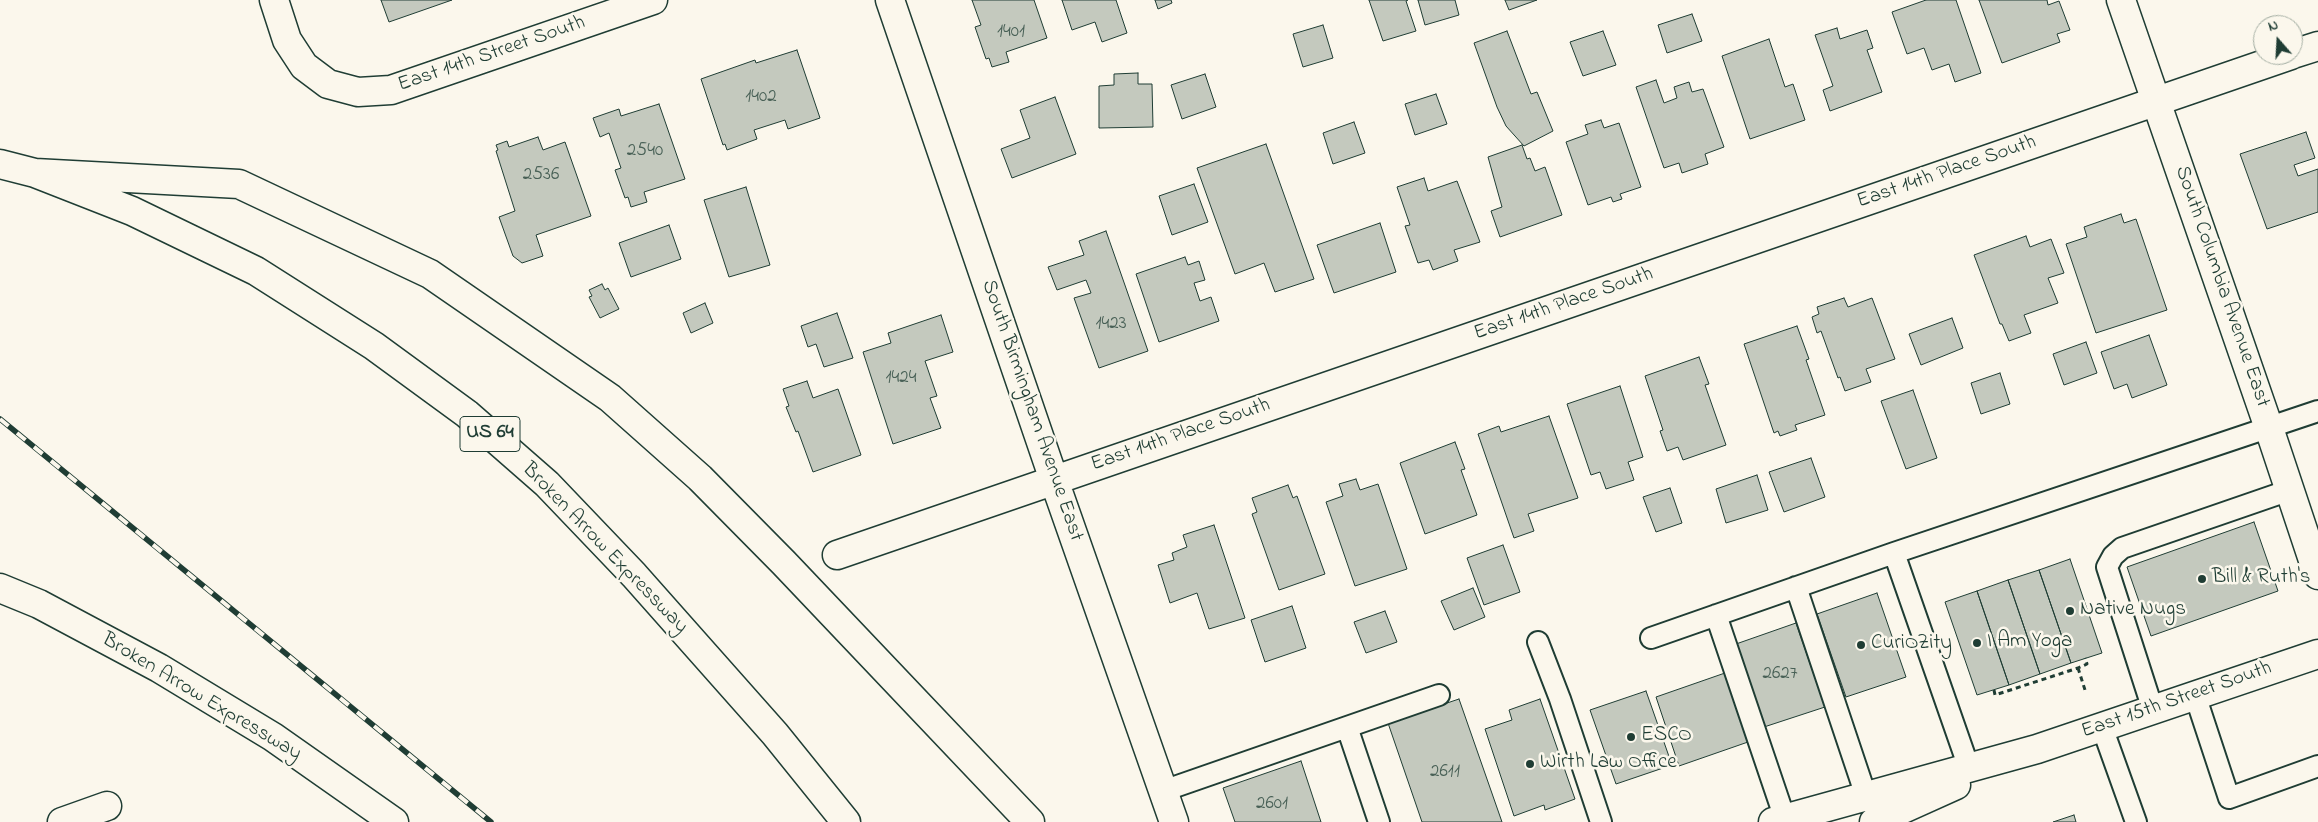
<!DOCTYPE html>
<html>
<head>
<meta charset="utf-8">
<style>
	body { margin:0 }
	#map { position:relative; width:2318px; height:822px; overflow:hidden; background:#fbf7ec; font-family:"Indie Flower",sans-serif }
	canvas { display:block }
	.north { position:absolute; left:2253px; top:15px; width:50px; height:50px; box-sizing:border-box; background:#fbf7ec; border:1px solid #a3ada2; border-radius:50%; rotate:341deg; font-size:14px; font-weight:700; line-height:20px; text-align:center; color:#1f3d34 }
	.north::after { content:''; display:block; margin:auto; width:18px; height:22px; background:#1f3d34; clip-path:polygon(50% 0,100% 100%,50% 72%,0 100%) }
</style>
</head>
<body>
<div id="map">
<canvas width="2318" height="822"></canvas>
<div class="north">N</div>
</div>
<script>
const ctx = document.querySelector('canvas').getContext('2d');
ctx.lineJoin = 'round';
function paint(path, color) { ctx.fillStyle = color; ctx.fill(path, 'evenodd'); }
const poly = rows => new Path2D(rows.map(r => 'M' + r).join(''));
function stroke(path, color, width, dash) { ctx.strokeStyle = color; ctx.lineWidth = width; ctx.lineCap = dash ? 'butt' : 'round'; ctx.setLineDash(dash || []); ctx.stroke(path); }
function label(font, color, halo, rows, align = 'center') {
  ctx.font = font + ' "Indie Flower",sans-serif'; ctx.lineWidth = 5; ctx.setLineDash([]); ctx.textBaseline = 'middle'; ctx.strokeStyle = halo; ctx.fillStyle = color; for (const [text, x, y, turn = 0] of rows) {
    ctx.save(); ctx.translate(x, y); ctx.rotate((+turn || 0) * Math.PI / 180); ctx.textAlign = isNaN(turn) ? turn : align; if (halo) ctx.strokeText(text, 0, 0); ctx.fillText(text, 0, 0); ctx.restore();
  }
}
const building = poly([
	[381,0,452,0,389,22,381,0],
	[972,0,1034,0,1047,38,1006,52,1009,62,992,67,989,58,986,59,975,27,981,25,972,0],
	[1062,0,1116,0,1127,33,1102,42,1095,22,1072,30,1062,0],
	[1155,0,1171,0,1172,3,1158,9,1155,0],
	[1369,0,1408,0,1406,1,1416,31,1383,41,1369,0],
	[1418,0,1455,0,1459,15,1425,25,1418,0],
	[1505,0,1537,0,1509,10,1505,0],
	[1926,0,1956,0,1981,73,1955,82,1949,64,1932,70,1924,48,1907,54,1892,12,1926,0],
	[1979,0,2047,0,2048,5,2059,1,2070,30,2057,34,2060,42,2002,63,1979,0],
	[1692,14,1702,41,1667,53,1658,25,1692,14],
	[1323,25,1333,58,1303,67,1293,34,1323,25],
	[1837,28,1840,39,1867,30,1873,48,1867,50,1882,92,1830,111,1823,90,1833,86,1815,35,1837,28],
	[1507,31,1531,94,1537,92,1553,131,1524,146,1506,126,1497,107,1474,43,1507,31],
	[1603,31,1616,65,1583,76,1570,42,1603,31],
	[1769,39,1785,87,1793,84,1805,120,1750,139,1722,56,1769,39],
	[797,50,820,118,788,129,785,120,754,130,757,139,727,150,725,144,723,145,701,79,755,60,756,63,797,50],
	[1138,73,1138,84,1152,84,1153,127,1099,128,1099,86,1114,85,1114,74,1138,73],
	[1205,74,1216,107,1182,119,1171,85,1205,74],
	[1656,80,1664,103,1677,98,1674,87,1689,82,1692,92,1703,89,1724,147,1705,154,1708,164,1682,173,1679,163,1664,168,1636,87,1656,80],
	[1436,94,1447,124,1415,135,1405,104,1436,94],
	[1055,97,1076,154,1012,178,1001,149,1030,138,1020,110,1055,97],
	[659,104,685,179,644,192,647,202,631,207,628,197,625,198,615,170,621,168,609,133,600,137,593,118,619,109,621,116,659,104],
	[1601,120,1604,128,1619,123,1641,187,1620,194,1622,199,1613,202,1611,197,1588,205,1566,142,1588,134,1585,125,1601,120],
	[1354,122,1365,153,1333,164,1323,133,1354,122],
	[2306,132,2315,158,2294,165,2298,176,2318,169,2318,212,2267,229,2240,154,2306,132],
	[538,137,543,150,565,142,591,216,536,235,543,256,522,263,513,256,499,217,515,211,496,151,498,150,496,145,507,141,509,147,538,137],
	[1266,144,1314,279,1275,292,1264,263,1235,274,1197,168,1266,144],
	[1522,145,1527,159,1530,158,1535,171,1545,167,1562,215,1500,237,1491,211,1502,207,1488,157,1522,145],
	[1424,178,1428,191,1457,181,1480,242,1454,250,1458,261,1433,270,1429,260,1418,263,1405,226,1410,225,1397,187,1424,178],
	[1194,184,1208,222,1172,235,1159,196,1194,184],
	[746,187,770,265,729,277,704,200,746,187],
	[2121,214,2124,223,2136,219,2167,310,2096,333,2066,244,2087,237,2084,227,2121,214],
	[1380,223,1396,272,1334,293,1317,245,1380,223],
	[669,225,681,259,631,277,619,243,669,225],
	[1106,231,1148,351,1099,368,1074,298,1091,293,1086,280,1057,290,1048,267,1084,255,1079,241,1106,231],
	[2026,236,2030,247,2051,239,2064,273,2048,278,2058,303,2024,315,2031,333,2009,341,2002,324,2000,324,1974,255,2026,236],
	[1185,257,1188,265,1199,261,1205,280,1194,283,1200,301,1211,297,1219,321,1159,342,1136,274,1185,257],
	[602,284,605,290,608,288,619,309,600,318,589,297,592,296,589,290,602,284],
	[1844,298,1848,307,1872,298,1895,359,1866,369,1871,382,1845,391,1840,377,1838,378,1821,331,1817,333,1812,317,1819,314,1817,307,1844,298],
	[705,303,713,323,691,333,683,313,705,303],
	[837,313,853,358,824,367,816,344,808,347,801,326,837,313],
	[941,315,953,352,925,361,937,396,930,398,941,428,893,444,863,352,891,343,888,333,941,315],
	[1952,318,1963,348,1921,365,1909,334,1952,318],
	[1797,326,1809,359,1806,360,1825,415,1795,425,1797,430,1780,436,1778,431,1774,433,1744,344,1797,326],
	[2149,335,2167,385,2132,398,2127,384,2114,389,2101,352,2149,335],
	[2086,342,2097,373,2064,385,2053,354,2086,342],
	[1699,357,1709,384,1705,385,1726,445,1683,460,1678,447,1667,451,1660,431,1663,430,1645,376,1699,357],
	[2000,373,2010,404,1981,414,1971,383,2000,373],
	[807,381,813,398,838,389,861,455,813,472,798,431,796,432,786,407,789,406,783,389,807,381],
	[1620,386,1643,457,1628,462,1634,480,1606,489,1600,472,1591,475,1567,404,1620,386],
	[1913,390,1937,458,1906,469,1881,401,1913,390],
	[1549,416,1578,498,1528,514,1534,531,1514,538,1478,434,1499,426,1501,432,1549,416],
	[1455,442,1465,469,1461,470,1477,515,1425,534,1400,463,1455,442],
	[1811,458,1825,497,1784,512,1769,472,1811,458],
	[1757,475,1768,510,1726,523,1716,489,1757,475],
	[1356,479,1360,490,1378,484,1407,569,1355,586,1326,502,1343,496,1339,484,1356,479],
	[1288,485,1293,498,1297,496,1325,574,1279,590,1252,514,1257,512,1252,498,1288,485],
	[1670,488,1682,523,1656,532,1643,497,1670,488],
	[2254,522,2278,591,2151,636,2127,567,2254,522],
	[1214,525,1245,618,1209,629,1197,593,1170,603,1158,565,1174,560,1172,553,1187,547,1183,535,1214,525],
	[1503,545,1520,592,1484,605,1467,558,1503,545],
	[2070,559,2102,653,2071,663,2039,570,2070,559],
	[2039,570,2071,663,2040,674,2008,580,2039,570],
	[2008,580,2040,674,2009,685,1977,591,2008,580],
	[1473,588,1485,617,1454,630,1441,601,1473,588],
	[1977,591,2009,685,1977,695,1945,602,1977,591],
	[1877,593,1906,677,1846,697,1817,614,1877,593],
	[1292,606,1306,648,1265,662,1251,620,1292,606],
	[1385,611,1397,642,1366,653,1354,622,1385,611],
	[1796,623,1825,707,1764,727,1736,644,1796,623],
	[1725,673,1748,742,1679,766,1656,697,1725,673],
	[1646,691,1672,765,1616,784,1590,710,1646,691],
	[1459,699,1502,822,1422,822,1388,723,1459,699],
	[1540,699,1575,799,1545,810,1544,805,1514,816,1485,729,1512,720,1509,710,1540,699],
	[1301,761,1321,822,1235,822,1223,788,1301,761],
	[2074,815,2076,822,2053,822,2074,815]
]);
const path = poly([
	[2078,668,2085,690],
	[1994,690,1995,695,2078,668,2087,664,2085,658]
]);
const lane = poly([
	[1894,553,1969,768],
	[1796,587,1866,796],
	[1716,615,1785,819],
	[1651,638,1894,553,2318,411],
	[1538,642,1560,699,1601,822],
	[2195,695,2229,798,2318,766],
	[2153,710,2107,567,2113,556,2122,548,2290,490],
	[1347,727,1379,822],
	[2102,727,2136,822],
	[1163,791,1439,695]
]);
const street = poly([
	[274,0,287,40,304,66,328,84,358,92,391,90,653,0],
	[890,0,1054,480,1174,822],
	[2121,0,2269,428,2318,575],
	[2293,54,2318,46],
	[837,555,2291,55],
	[62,822,107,806]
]);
const secondary = poly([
	[1773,822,2037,749,2318,654],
	[1874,822,1956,785]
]);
const highway = poly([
	[0,164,35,173,132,211,256,271,374,346,467,414,547,484,634,575,775,734,846,822],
	[35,173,239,184,430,274,610,398,700,478,784,563,1030,822],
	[0,588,39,604,159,668,273,737,394,822]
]);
const rail = poly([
	[0,419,491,822]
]);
const markers = [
	[2202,579,5,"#1f3d34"],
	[2070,611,5,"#1f3d34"],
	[1977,643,5,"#1f3d34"],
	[1861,645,5,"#1f3d34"],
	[1631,737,5,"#1f3d34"],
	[1530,764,5,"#1f3d34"]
];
const numberNames = [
	["1401",1011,33],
	["1402",761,98],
	["2540",645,152],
	["2536",541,176],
	["1423",1111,325],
	["1424",901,379],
	["2627",1780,675],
	["2611",1445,773],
	["2601",1272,805]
];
const shields = [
	[490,434,60]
];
const shieldNames = [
	["US 64",490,434]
];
const streetNames = [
	["East 14th Street South",492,55,-19],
	["East 14th Place South",1947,173,-19],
	["South Columbia Avenue East",2221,287,71],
	["East 14th Place South",1564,305,-19],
	["South Birmingham Avenue East",1031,411,71],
	["East 14th Place South",1181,436,-19],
	["Broken Arrow Expressway",604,549,46],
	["Broken Arrow Expressway",201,698,31],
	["East 15th Street South",2177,701,-19]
];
const poiNames = [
	["Bill & Ruth's",2212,579],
	["Native Nugs",2080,611],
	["I Am Yoga",1987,643],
	["CuriOZity",1871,645],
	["ESCO",1641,737],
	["Wirth Law Office",1540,764]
];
paint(building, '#c4c9be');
stroke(building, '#1f3d34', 1);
stroke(lane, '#1f3d34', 24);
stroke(street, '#1f3d34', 31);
stroke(secondary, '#1f3d34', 31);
stroke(highway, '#1f3d34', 31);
stroke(path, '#1f3d34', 3, [5, 4]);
stroke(lane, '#fbf7ec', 20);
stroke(street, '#fbf7ec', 28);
stroke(secondary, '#fbf7ec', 28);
stroke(highway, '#fbf7ec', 28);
stroke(rail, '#1f3d34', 5.5);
stroke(rail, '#fbf7ec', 4, [11]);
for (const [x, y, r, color] of markers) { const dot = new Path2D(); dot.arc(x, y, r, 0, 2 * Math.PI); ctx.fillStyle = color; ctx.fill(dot); stroke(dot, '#fbf7ec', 2); }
label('19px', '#486056', null, numberNames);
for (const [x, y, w] of shields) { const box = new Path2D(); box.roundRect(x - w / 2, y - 17.5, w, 35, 4); ctx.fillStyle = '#fbf7ec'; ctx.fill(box); stroke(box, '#1f3d34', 1); }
label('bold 20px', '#1f3d34', null, shieldNames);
label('21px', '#1f3d34', '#fbf7ec', streetNames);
label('21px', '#1f3d34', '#fbf7ec', poiNames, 'left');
</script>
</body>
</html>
